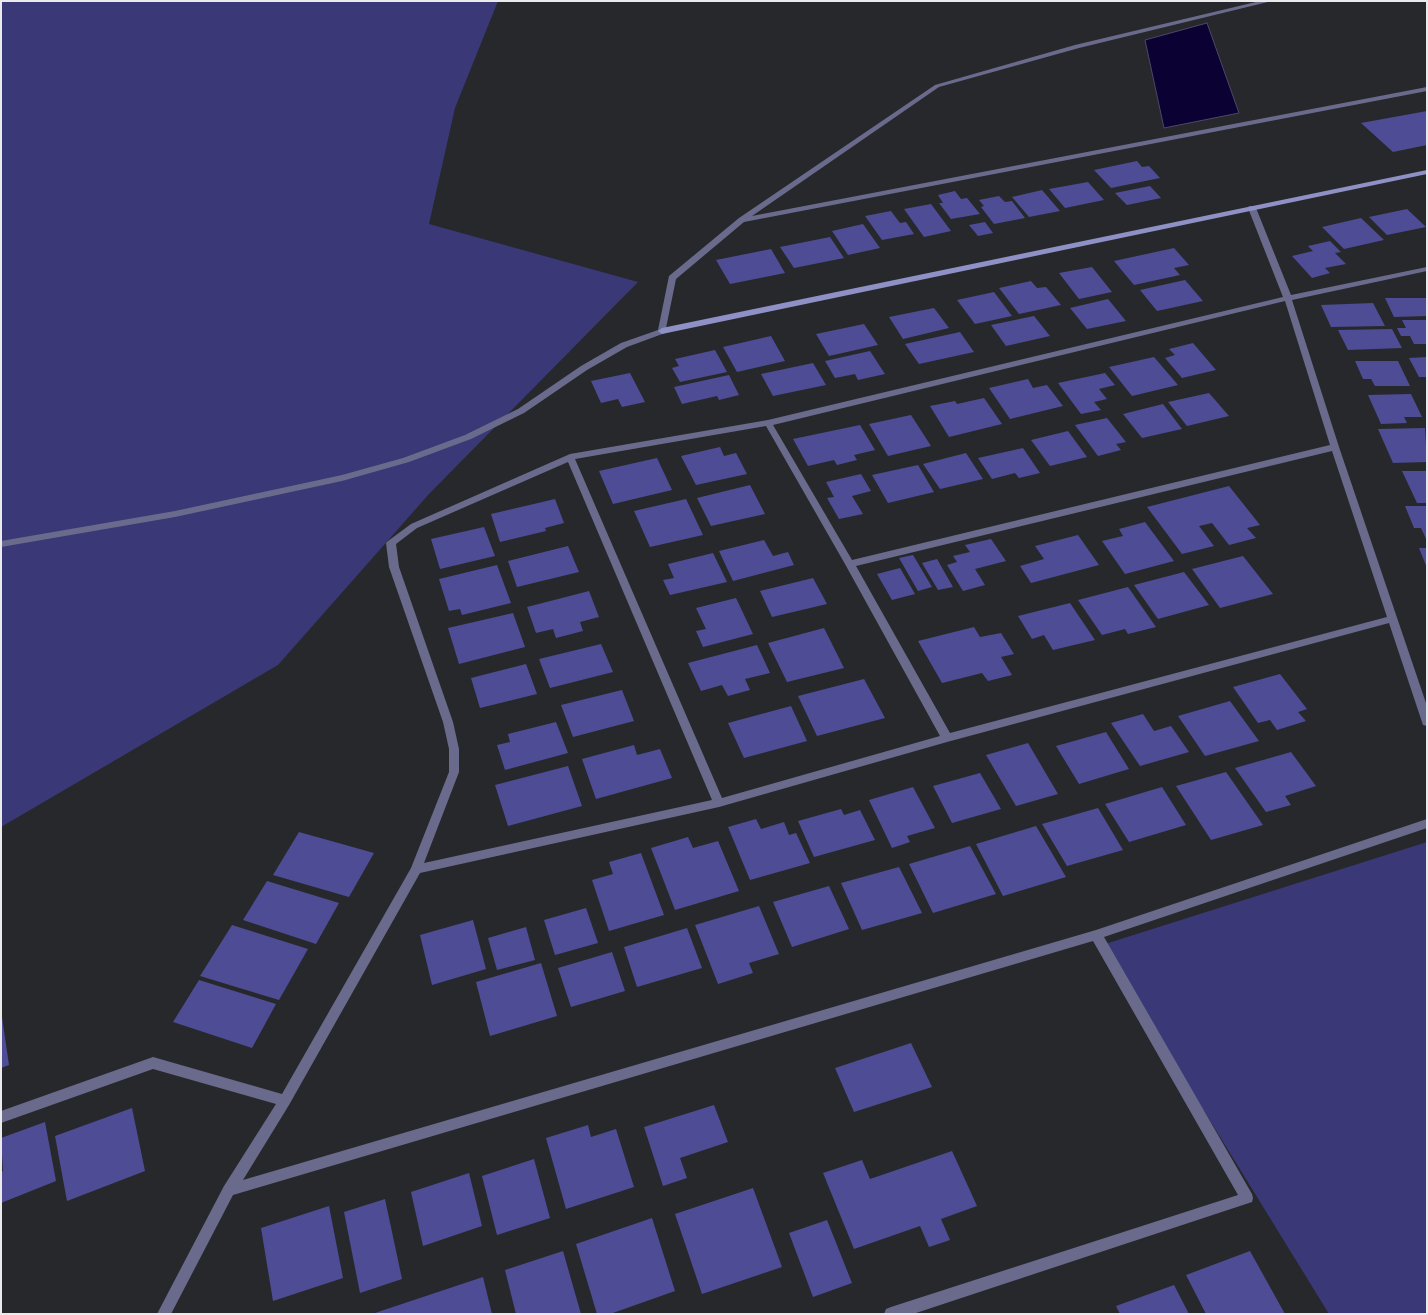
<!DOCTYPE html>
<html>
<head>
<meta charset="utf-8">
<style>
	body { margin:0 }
	#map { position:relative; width:1428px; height:1315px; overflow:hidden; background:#27282c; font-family:Jost,sans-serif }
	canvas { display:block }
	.frame { position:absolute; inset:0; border:2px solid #eaeaed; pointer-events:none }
</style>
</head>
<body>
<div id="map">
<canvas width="1428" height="1315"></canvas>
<div class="frame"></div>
</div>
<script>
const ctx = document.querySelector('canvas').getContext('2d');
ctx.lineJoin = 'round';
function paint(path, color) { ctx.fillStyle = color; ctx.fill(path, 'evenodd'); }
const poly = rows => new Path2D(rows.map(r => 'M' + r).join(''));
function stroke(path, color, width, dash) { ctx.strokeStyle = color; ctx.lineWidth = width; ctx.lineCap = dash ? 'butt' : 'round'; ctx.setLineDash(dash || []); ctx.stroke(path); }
const green = poly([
	[1,1,498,1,455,108,429,224,638,282,429,494,278,665,1,827],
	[1427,842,1427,1314,1329,1314,1102,945]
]);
const water = poly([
	[1207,23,1239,113,1164,128,1145,40,1207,23]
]);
const building = poly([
	[1427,111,1427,145,1393,152,1361,123],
	[1137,161,1142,167,1149,166,1160,178,1111,188,1094,170],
	[1088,182,1104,200,1065,208,1049,189],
	[1150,186,1161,198,1127,205,1115,193],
	[1042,190,1060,211,1029,217,1012,197],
	[955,191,961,199,967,198,980,214,951,219,939,203,943,203,938,195],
	[999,196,1005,202,1012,201,1025,218,994,224,981,207,984,206,979,200],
	[931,204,951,231,924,237,904,209],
	[1407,209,1426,227,1387,235,1369,217],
	[891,211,900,223,906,222,914,234,882,240,865,216],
	[1361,218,1384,240,1344,249,1322,227],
	[985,222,993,233,978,236,969,225],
	[863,224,880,248,848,255,832,231],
	[830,237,844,258,794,268,780,247],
	[1330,241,1341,252,1335,253,1346,264,1325,268,1330,273,1312,278,1292,256,1313,251,1308,246],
	[1174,248,1189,265,1174,268,1180,275,1134,285,1114,261],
	[771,249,785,273,730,284,716,260],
	[1092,267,1112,292,1079,299,1059,273],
	[1185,280,1203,301,1157,311,1140,290],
	[1031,281,1037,288,1046,287,1061,305,1019,314,999,288],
	[994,292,1012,316,975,324,957,300],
	[1385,298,1427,298,1427,316,1394,317],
	[1108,299,1126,321,1087,329,1070,308],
	[1373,303,1385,326,1331,327,1321,305],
	[934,308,949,328,903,339,889,317],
	[1034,316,1050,336,1006,346,991,325],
	[1402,320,1427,320,1427,344,1414,344,1410,336,1401,336,1397,328,1406,328],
	[864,324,878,345,829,356,816,334],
	[1392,329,1402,348,1348,350,1338,330],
	[960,332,974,352,919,364,905,344],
	[771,336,785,361,737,372,723,347],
	[1193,343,1216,370,1182,378,1165,358,1175,355,1169,349],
	[715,350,727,372,680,382,672,368,679,366,675,359],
	[870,351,885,374,858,380,855,374,835,378,825,361],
	[1154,357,1178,385,1132,396,1109,367],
	[1427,357,1427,377,1419,377,1409,358],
	[1355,361,1398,361,1410,386,1375,386,1371,379,1363,379],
	[813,363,826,385,773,396,761,374],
	[630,373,645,402,622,407,618,399,601,403,591,381],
	[1105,373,1115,385,1099,389,1107,399,1094,402,1101,410,1081,414,1058,383],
	[729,375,739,395,719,400,717,396,682,404,674,387],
	[1028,379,1033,388,1047,385,1063,406,1010,419,989,388],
	[1209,393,1229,416,1187,426,1168,402],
	[1411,394,1422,417,1404,417,1407,423,1381,424,1368,395],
	[984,398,1002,424,949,437,930,406,955,401,957,404],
	[1163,404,1182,429,1142,438,1123,414],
	[911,415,931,446,888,456,869,424],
	[1107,418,1126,442,1116,444,1121,450,1098,456,1075,425],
	[860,425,875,450,854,455,857,460,837,465,834,460,808,466,793,439],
	[1425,428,1427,462,1393,463,1378,429],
	[1068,431,1087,457,1050,466,1031,440],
	[720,447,724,456,736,453,747,474,696,485,681,456],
	[1023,448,1040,473,1019,478,1015,473,992,479,978,458],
	[966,453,983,479,940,489,923,464],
	[657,458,672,490,613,504,599,471],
	[918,465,934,492,888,503,872,475],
	[1402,471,1427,471,1427,503,1417,503],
	[861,474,871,491,852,496,863,514,839,519,827,498,834,497,826,482],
	[750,485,765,514,711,526,697,498],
	[1229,486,1260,525,1247,528,1256,538,1229,545,1212,523,1199,526,1214,546,1182,554,1147,507],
	[555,499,564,523,545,528,546,531,500,542,491,514],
	[686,499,703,535,650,547,634,511],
	[1405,506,1427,506,1427,541,1421,528,1414,528],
	[1145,522,1174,561,1125,574,1102,541,1123,536,1119,529],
	[484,527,495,556,440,569,431,539],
	[1078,535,1099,565,1031,583,1020,566,1044,559,1035,546],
	[991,539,1006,561,975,569,985,585,963,591,947,565,957,562,953,556,970,552,965,545],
	[764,540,773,556,788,552,794,565,733,581,719,551],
	[568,546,579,572,517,587,508,561],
	[1419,548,1427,548,1427,568],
	[713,553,727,582,670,595,663,580,674,578,668,564],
	[913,555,932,587,918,591,899,558],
	[1243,556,1273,594,1220,608,1192,569],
	[937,559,953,587,938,590,922,563],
	[497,565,511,603,462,615,460,609,449,611,439,579],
	[900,568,915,594,892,600,877,574],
	[1184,572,1209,605,1158,619,1134,585],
	[813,578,827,604,772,617,760,591],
	[1128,587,1156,627,1128,634,1125,629,1102,635,1078,600],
	[589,591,599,617,580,622,583,631,556,638,553,629,536,633,527,607],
	[736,598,753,634,703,647,696,631,706,629,696,608],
	[1070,603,1095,640,1053,650,1044,635,1032,639,1018,616],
	[513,613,525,647,459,664,448,628],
	[974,627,980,637,1001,633,1014,654,1001,657,1012,675,988,681,982,673,942,683,918,641],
	[824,628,844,668,787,682,768,643],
	[601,644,613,672,550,688,539,659],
	[757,645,770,673,745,679,750,690,728,696,722,685,701,691,688,663],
	[526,664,537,694,480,708,471,678],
	[1280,674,1307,709,1298,712,1306,721,1277,730,1270,720,1258,723,1233,687],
	[864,679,885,718,817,736,798,696],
	[622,690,634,721,573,737,561,705],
	[1230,701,1259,741,1205,756,1178,716],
	[791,706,807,741,744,758,728,723],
	[1143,714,1154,731,1171,726,1189,752,1140,766,1111,723],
	[556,722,568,753,505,770,497,745,510,742,508,734],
	[1106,732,1129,769,1079,784,1056,746],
	[1028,743,1058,794,1016,806,986,755],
	[634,745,637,755,660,749,672,778,596,799,582,759],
	[1291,752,1316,786,1285,796,1291,805,1266,812,1235,768],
	[568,766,582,806,508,826,495,785],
	[1226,772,1263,825,1211,840,1176,786],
	[980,773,1001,809,952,823,933,786],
	[913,787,935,828,907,836,910,842,892,848,869,800],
	[1162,787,1186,825,1129,842,1105,804],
	[1098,808,1123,850,1067,866,1042,824],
	[841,809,844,815,860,810,875,840,814,857,798,821],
	[756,819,761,829,784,822,789,835,796,833,810,863,750,880,728,827],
	[1036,826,1066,877,1003,896,976,844],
	[299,832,374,853,349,897,273,875],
	[688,837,693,848,718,841,739,891,675,910,651,848],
	[970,846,996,894,933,913,909,864],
	[641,853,664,915,609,931,592,880,613,874,609,862],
	[899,867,922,913,862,930,841,883],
	[267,881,339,903,316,944,243,920],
	[829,886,849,929,792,947,773,902],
	[759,906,779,954,749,963,753,973,718,984,695,925],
	[586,908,598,943,555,955,544,920],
	[473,920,486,969,432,985,420,935],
	[232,925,308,949,279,1000,200,976],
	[526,927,535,960,497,970,488,938],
	[687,928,702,968,637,987,624,947],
	[612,952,625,991,571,1007,558,968],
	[541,963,557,1016,490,1036,476,982],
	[199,980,276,1004,252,1048,173,1022],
	[1,1010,9,1065,1,1068],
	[911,1043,932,1087,854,1112,835,1068],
	[714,1105,728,1142,680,1158,687,1178,663,1186,644,1127],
	[132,1108,145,1171,67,1201,55,1136],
	[45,1122,56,1181,1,1203,1,1172,3,1171,1,1138],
	[588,1125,591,1137,616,1129,634,1187,566,1209,546,1138],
	[952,1151,977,1206,941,1219,950,1240,929,1247,920,1226,854,1249,823,1173,862,1160,870,1179],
	[534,1159,550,1218,497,1235,482,1176],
	[469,1173,482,1226,423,1246,411,1192],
	[753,1188,782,1267,702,1294,675,1214],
	[385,1199,402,1279,360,1293,344,1212],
	[329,1206,343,1278,273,1301,261,1228],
	[652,1218,675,1291,610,1314,597,1314,576,1244],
	[827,1220,852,1283,813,1297,789,1233],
	[563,1251,581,1314,516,1314,505,1270],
	[1250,1251,1285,1314,1206,1314,1186,1275],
	[483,1277,492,1314,375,1314,375,1313],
	[1174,1285,1189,1314,1120,1314,1116,1306]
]);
const street = poly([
	[1260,1,1272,1,1079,48,939,87,752,216,1427,87,1427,91,744,222,676,279,665,333,627,347,587,370,524,413,471,439,409,462,342,481,175,517,1,547,1,541,175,511,342,475,403,458,465,435,518,409,581,366,621,343,658,330,669,276,739,218,935,85,1075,45,1260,1],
	[1249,206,1255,206,1256,208,1291,295,1427,267,1427,271,1292,300,1339,447,1427,706,1427,726,1423,725,1389,623,947,742,719,807,420,873,289,1105,243,1180,1096,930,1427,819,1427,828,1104,937,1252,1194,1253,1198,1252,1202,913,1314,884,1314,886,1309,891,1307,1238,1195,1093,941,233,1195,171,1314,157,1314,224,1186,276,1104,153,1069,1,1123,1,1111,153,1057,282,1094,411,868,449,772,449,749,443,722,389,567,386,543,388,541,411,524,570,454,768,420,1283,297,1248,208,1249,206],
	[1285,301,1330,445,852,560,773,425,1285,301],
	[766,426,845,564,940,736,722,798,575,459,766,426],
	[1332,451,1387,617,950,733,856,566,1332,451],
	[568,462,712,800,424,863,459,772,459,749,453,722,399,567,396,544,417,528,568,462]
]);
const secondary = poly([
	[1427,170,1427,174,662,334,658,331,662,328,1427,170]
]);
paint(green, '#3a3876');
paint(water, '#0b0132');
stroke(water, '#4e476a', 1);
paint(building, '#4e4c94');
paint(street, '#6a6b8c');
paint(secondary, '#8f91c6');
</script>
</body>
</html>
